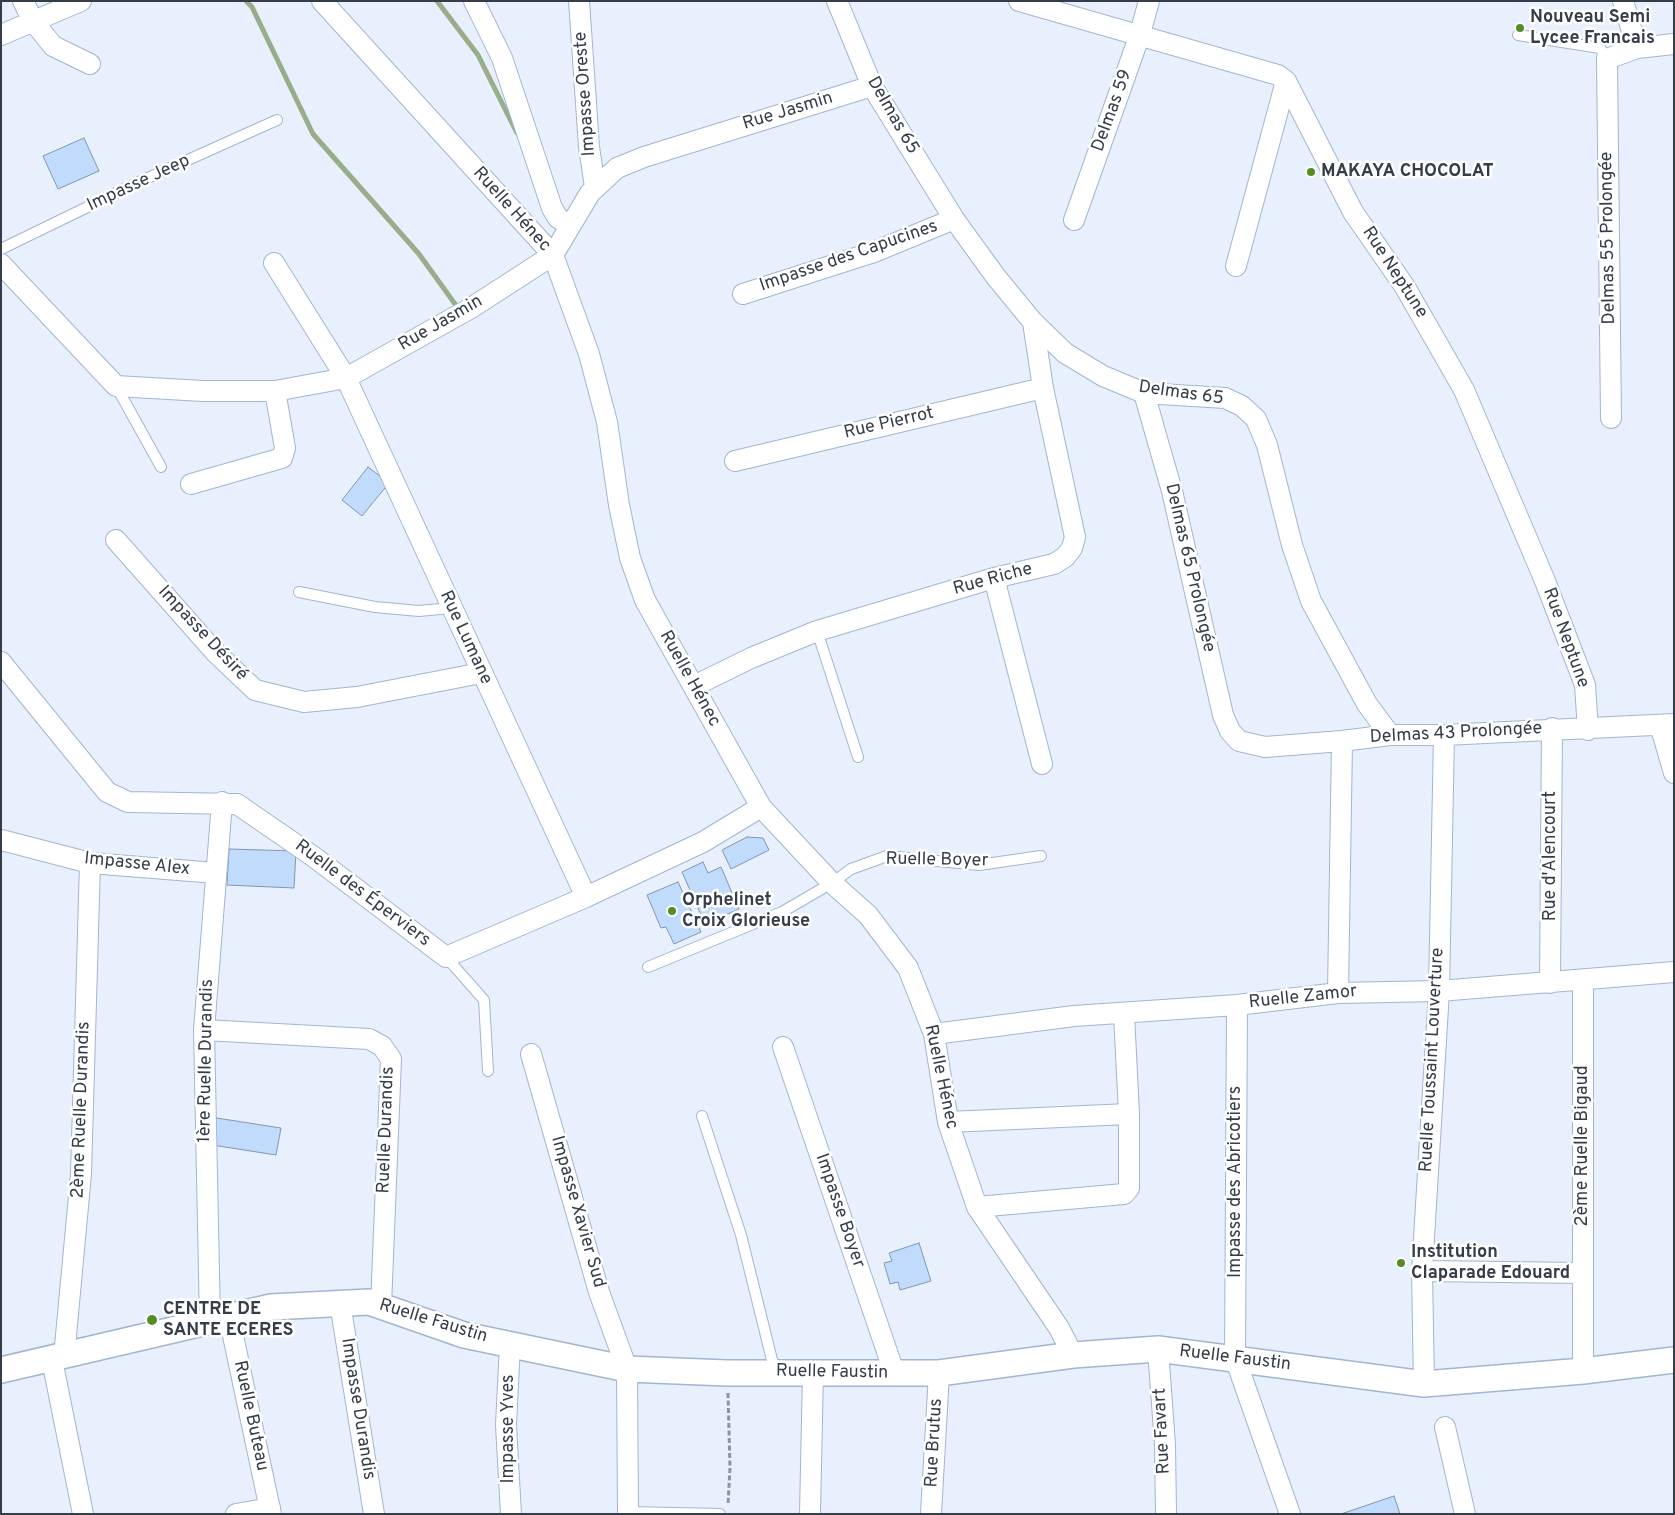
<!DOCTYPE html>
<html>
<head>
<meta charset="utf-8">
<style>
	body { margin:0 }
	#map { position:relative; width:1675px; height:1515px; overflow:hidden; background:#e7f0fc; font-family:Overpass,sans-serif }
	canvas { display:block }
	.frame { position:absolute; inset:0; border:2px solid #343d49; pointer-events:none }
</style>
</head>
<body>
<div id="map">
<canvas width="1675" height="1515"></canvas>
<div class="frame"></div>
</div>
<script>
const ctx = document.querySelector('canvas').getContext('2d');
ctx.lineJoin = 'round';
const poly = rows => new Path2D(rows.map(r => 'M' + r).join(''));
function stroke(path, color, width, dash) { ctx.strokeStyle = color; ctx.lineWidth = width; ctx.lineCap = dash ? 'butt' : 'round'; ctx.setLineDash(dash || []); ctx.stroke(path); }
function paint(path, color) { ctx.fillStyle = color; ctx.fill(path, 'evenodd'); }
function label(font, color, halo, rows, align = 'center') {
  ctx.font = font + ' Overpass,sans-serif'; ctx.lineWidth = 5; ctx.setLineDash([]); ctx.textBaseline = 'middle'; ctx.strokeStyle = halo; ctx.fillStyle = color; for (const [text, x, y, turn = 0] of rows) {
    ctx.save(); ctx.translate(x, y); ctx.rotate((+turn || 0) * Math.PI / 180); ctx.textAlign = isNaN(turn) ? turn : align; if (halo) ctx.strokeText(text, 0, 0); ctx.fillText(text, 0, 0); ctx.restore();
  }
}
const stream = poly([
	[246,1,252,7,313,134,419,254,455,304],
	[437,1,478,55,517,133]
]);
const building = poly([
	[84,138,99,171,58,189,43,156,84,138],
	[368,467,389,483,362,516,342,500,368,467],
	[747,837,763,838,769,850,731,869,722,850,747,837],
	[229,849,296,851,294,888,227,885,229,849],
	[703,862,708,873,721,867,739,909,705,924,682,872,703,862],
	[678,882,701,932,674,944,666,927,661,928,647,895,678,882],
	[210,1117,281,1128,276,1155,206,1144,210,1117],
	[919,1243,931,1281,900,1290,898,1282,890,1284,884,1263,892,1261,889,1253,919,1243],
	[1394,1496,1400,1514,1341,1514,1394,1496]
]);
const path = poly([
	[728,1393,730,1468,728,1505]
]);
const service = poly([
	[1518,35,1600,48,1607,59],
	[1,249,141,181,277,120],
	[116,386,161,467],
	[299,592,375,607,419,611,451,608],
	[817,631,858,757],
	[446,957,484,1000,488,1071],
	[648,967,782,912,832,883,851,869,887,856,979,865,1041,856],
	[702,1116,741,1235,775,1372],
	[628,1512,720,1514]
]);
const minor = poly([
	[23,1,33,21,53,46,90,64],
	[322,1,553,255,589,354,607,422,619,505,630,558,645,600,761,807,832,883,868,915,908,968,934,1034,948,1122,977,1207,1059,1328,1073,1355],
	[474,1,502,58,552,208,558,218,570,226],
	[579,1,589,147,595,187],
	[837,1,872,86,954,219,996,277,1033,322,1065,353,1103,376,1144,393,1225,398,1242,406,1256,419,1267,445,1292,545,1311,601,1367,704,1390,735],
	[1019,1,1278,75,1286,81,1353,212,1405,287,1464,390,1545,581,1585,685,1588,730],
	[1623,1,1637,48],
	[1,35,81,1],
	[1074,220,1139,37,1149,1],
	[274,263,346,378,586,897],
	[1,264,116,386,203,391,275,391,346,378,471,308,553,255,590,193,617,168,644,157,872,86],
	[1236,266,1286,81],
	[743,294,874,252,954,219],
	[1144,393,1172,491,1223,715,1230,731,1239,741,1265,747,1342,741,1390,735,1444,735,1674,724],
	[1611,418,1607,59,1637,48,1674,44],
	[735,461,1043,388],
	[191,484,282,458,285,448,275,391],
	[116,540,215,652,255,690,304,702,357,697,481,673],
	[994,578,1042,764],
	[1,662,107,792,128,802,237,804,314,857,446,957,586,897,703,842,761,807],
	[694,686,751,658,817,631,994,578,1054,564,1065,557,1072,548,1075,537,1043,388,1033,322],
	[1660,725,1674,773],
	[1,840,90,863,216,873],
	[1583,981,1583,1371],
	[1550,983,1552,728],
	[1338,993,1342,741],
	[1237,1005,1235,1358,1290,1514],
	[204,1030,369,1039,382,1046,391,1059,381,1306],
	[934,1034,1074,1016,1237,1005,1338,993,1439,991,1674,972],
	[783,1047,895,1375],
	[531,1054,599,1292,627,1369,628,1514],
	[948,1122,1129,1114,1124,1014],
	[977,1207,1124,1194,1129,1188,1129,1114],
	[1422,1271,1583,1273],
	[340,1303,374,1514],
	[229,1317,271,1514],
	[210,1321,204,1030,222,802],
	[510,1344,506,1425,511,1514],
	[1158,1349,1165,1445,1166,1514],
	[64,1357,81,1174,90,863],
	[52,1360,83,1514],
	[1424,1384,1422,1271,1439,991,1444,735],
	[1445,1427,1465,1514],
	[236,1514,270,1508],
	[810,1514,813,1372],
	[931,1514,939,1373]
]);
const tertiary = poly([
	[1,1370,271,1307,369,1302,464,1335,627,1369,727,1373,939,1373,1073,1355,1158,1349,1424,1384,1583,1371,1674,1360]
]);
const markers = [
	[1520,28,5,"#578c25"],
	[1311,172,5,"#578c25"],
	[672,911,5,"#578c25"],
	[1401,1263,5,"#578c25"],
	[152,1320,6,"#578c25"]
];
const poiNames = [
	["Nouveau Semi",1530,18],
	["Lycee Francais",1530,39],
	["MAKAYA CHOCOLAT",1321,172],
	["Orphelinet",682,901],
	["Croix Glorieuse",682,922],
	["Institution",1411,1253],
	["Claparade Edouard",1411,1274],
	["CENTRE DE",163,1310],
	["SANTE ECERES",163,1331]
];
const streetNames = [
	["Impasse Oreste",586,94,-94],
	["Delmas 59",1113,111,-70],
	["Rue Jasmin",788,112,-17],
	["Delmas 65",892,116,60],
	["Impasse Jeep",139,184,-25],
	["Ruelle Hénec",511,210,48],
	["Delmas 55 Prolongée",1609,238,-91],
	["Impasse des Capucines",849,257,-19],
	["Rue Neptune",1394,273,57],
	["Rue Jasmin",441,324,-30],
	["Delmas 65",1181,394,8],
	["Rue Pierrot",889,424,-13],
	["Delmas 65 Prolongée",1189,568,77],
	["Rue Riche",993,580,-15],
	["Impasse Désiré",202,634,47],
	["Rue Lumane",465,638,65],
	["Rue Neptune",1565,638,70],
	["Ruelle Hénec",689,679,61],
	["Delmas 43 Prolongée",1456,734,-3],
	["Rue d'Alencourt",1551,856,-90],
	["Ruelle Boyer",937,861,1],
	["Impasse Alex",137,865,6],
	["Ruelle des Éperviers",362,894,37],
	["Ruelle Zamor",1303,998,-6],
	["Ruelle Toussaint Louverture",1433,1060,-87],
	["1ère Ruelle Durandis",207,1061,-89],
	["Ruelle Hénec",940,1077,78],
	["2ème Ruelle Durandis",82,1110,-88],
	["Ruelle Durandis",387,1130,-88],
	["2ème Ruelle Bigaud",1583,1146,-90],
	["Impasse des Abricotiers",1236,1182,-90],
	["Impasse Boyer",839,1211,71],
	["Impasse Xavier Sud",577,1212,74],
	["Ruelle Faustin",433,1322,17],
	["Ruelle Faustin",1235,1359,7],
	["Ruelle Faustin",832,1373,1],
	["Impasse Durandis",357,1409,81],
	["Ruelle Buteau",250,1416,78],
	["Impasse Yves",509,1429,-90],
	["Rue Favart",1163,1431,-93],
	["Rue Brutus",935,1443,-87]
];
stroke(stream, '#98ad8a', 5);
paint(building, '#c1dbfd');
stroke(building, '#8196b1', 1);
stroke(service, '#a0b6d2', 12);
stroke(minor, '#a0b6d2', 22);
stroke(tertiary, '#a0b6d2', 28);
stroke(path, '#8b94a0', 3, [5, 2.5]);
stroke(service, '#fff', 10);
stroke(minor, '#fff', 20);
stroke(tertiary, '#fff', 25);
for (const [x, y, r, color] of markers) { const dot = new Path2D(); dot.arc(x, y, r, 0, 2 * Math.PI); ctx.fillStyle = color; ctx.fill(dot); stroke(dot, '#fff', 2); }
label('bold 18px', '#343d49', '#fff', poiNames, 'left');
label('18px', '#343d49', '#fff', streetNames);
</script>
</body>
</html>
